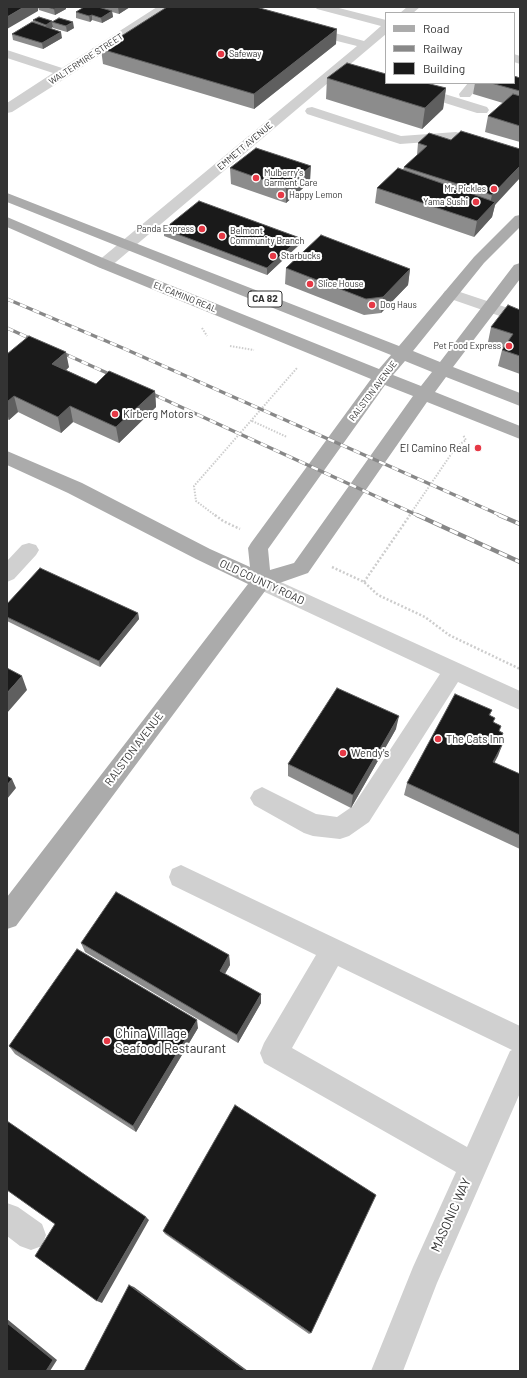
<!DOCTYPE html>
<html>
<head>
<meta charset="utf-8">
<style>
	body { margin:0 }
	#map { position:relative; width:527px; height:1378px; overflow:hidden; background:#fff; font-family:Barlow,sans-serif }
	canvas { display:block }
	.frame { position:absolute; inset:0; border:8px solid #333; pointer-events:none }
	.legend { position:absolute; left:385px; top:12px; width:130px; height:72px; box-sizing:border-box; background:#fff; border:1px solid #adadad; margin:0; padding:5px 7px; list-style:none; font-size:12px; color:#333 }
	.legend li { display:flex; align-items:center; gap:8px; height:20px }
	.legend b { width:20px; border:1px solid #adadad }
</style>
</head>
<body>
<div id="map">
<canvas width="527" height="1378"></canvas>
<div class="frame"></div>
<ul class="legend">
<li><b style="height:5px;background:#ababab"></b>Road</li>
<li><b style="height:5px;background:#888"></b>Railway</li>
<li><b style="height:11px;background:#1a1a1a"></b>Building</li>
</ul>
</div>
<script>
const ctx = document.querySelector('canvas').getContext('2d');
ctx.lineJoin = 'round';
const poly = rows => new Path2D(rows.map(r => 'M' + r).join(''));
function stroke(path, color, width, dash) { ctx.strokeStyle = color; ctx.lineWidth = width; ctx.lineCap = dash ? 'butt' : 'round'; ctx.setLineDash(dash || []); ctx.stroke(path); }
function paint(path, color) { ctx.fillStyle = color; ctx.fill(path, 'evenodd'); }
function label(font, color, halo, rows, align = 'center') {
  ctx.font = font + ' Barlow,sans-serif'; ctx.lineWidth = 4; ctx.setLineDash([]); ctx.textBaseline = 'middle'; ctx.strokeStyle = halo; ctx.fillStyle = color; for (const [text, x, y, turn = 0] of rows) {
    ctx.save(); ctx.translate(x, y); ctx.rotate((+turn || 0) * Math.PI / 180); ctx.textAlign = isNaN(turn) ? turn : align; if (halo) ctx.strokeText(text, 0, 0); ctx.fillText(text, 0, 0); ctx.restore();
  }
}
const pathFar1 = poly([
	[202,328,207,336],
	[230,346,254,350],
	[252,421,287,437],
	[216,516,196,501,194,486,297,368],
	[409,516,456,447,466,440,463,435]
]);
const path = poly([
	[215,515,223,521,240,529],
	[332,567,364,582,378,595,425,617,449,635,520,669],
	[364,582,410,515]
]);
const minor = poly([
	[157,7,171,7,69,76,12,112,7,113,7,103,53,73,7,58,7,50,62,68,157,7],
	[315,7,335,7,386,20,386,34,110,267,104,269,98,267,96,264,98,261,357,46,305,33,303,30,305,27,309,26,364,41,381,26,317,9,315,7],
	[407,7,420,7,413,13,400,13,407,7],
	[514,54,520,56,520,64,514,62,514,54],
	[390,83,409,83,487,107,489,110,487,113,477,113,391,86,390,83],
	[468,83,481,83,470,97,460,97,459,94,468,83],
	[312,107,401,136,456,132,520,150,520,158,456,140,400,144,307,114,305,111,307,108,312,107],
	[451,289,520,312,520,323,445,297,443,294,445,291,451,289],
	[29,543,36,545,39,550,36,555,14,579,7,582,7,561,22,545,29,543],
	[261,573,520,691,520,710,458,682,369,822,349,836,340,839,313,836,304,833,254,805,250,798,254,791,262,787,316,814,337,817,353,806,440,674,254,587,251,581,254,575,261,573],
	[181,865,520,1026,520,1093,437,1283,403,1371,371,1371,413,1267,456,1172,264,1063,260,1053,264,1043,316,955,172,885,169,877,172,869,181,865],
	[338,966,512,1050,510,1051,467,1147,292,1048,338,966],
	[7,1203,18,1207,42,1224,46,1235,42,1246,31,1250,20,1246,7,1236,7,1203]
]);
const major = poly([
	[7,193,399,346,474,257,515,216,520,215,520,227,484,263,413,351,440,362,514,265,520,263,520,279,453,367,520,393,520,406,446,377,435,392,520,426,520,439,427,402,308,573,268,587,16,926,7,929,7,897,248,584,196,559,68,493,7,465,7,451,82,483,210,549,250,567,248,548,251,543,371,379,98,267,7,227,7,217,110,261,379,369,391,355,7,202,7,193],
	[405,361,432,372,421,386,393,375,405,361],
	[385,385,413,396,294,563,270,570,268,549,385,385]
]);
const railFar1 = poly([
	[7,299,125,349,502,516],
	[7,328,38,342],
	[56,350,116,377],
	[146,391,419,516]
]);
const rail = poly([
	[417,515,520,562],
	[499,515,520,524]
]);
const wall = poly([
	[38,7,66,7,66,9,55,15,39,10],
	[84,7,130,7,119,14,112,12,113,17,102,23,92,20,90,22,76,18,76,12],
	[33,20,52,21,53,27,50,28,62,38,43,49,13,40,12,34,33,23],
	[52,22,74,28,67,32,53,28],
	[336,44,254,109,103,64,101,49],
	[327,78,446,88,443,109,422,129,326,99],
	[520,78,520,142,485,132,488,116,503,103,473,94,475,83,514,83],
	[451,140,520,149,495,205,492,217,474,237,375,203,377,188,403,170,404,167,417,155,418,143],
	[230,168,310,182,286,203,231,184],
	[164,229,300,244,267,275,164,236],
	[286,268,410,269,408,285,381,313,364,315,285,284],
	[520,310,520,374,498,366,502,350,503,348,488,342,491,327],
	[7,354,69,367,66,370,96,384,155,391,156,407,119,443,73,422,61,433,18,412,9,420,7,419],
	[7,604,138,613,139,619,100,667,7,621],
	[492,710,490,715,499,731,500,742,503,743,494,763,520,774,520,849,404,795,407,783],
	[396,729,351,808,288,776,288,764],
	[81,943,229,955,230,965,225,974,261,1003,238,1043,85,952],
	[198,1028,136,1132,15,1054,9,1046],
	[163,1231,311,1333,309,1334,165,1234]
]);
const shadedWall = poly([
	[24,7,38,7,38,11,7,29,7,17],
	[59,7,66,7,66,9,55,15,54,9],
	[118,7,130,7,119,14],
	[112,11,113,17,102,23,101,18],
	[92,15,92,20,90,22,89,16],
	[52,21,53,27,47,31,46,25],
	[73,22,74,28,67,32,66,26],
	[337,29,336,44,254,109,254,94],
	[61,32,62,38,43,49,42,43],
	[446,88,443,109,422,129,425,108],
	[311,166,310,182,286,203,286,188],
	[520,166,520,178,495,205,492,217,474,237,477,221,489,208,492,195],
	[300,238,300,244,267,275,267,268],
	[410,269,408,285,381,313,383,297],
	[66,352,69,367,56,380,52,364],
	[155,391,156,407,119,443,116,427],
	[14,396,18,412,9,420,7,413,7,402],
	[70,406,73,422,61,433,58,417],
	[138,613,139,619,100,667,99,661],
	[22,676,27,690,7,713,7,693],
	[399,716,396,729,351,808,353,795],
	[503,743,498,756,488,775,493,762],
	[12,779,16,788,7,799,7,785],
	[229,955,230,965,221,980,220,971],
	[261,994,261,1003,238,1043,237,1035],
	[197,1020,198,1028,136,1132,133,1126],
	[146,1217,149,1220,102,1303,97,1301],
	[129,1285,134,1287,248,1371,246,1371],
	[7,1319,57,1360,50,1371,46,1371,7,1323]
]);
const building = poly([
	[7,7,24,7,7,17,7,7],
	[47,7,59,7,54,9,47,7],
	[84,7,98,7,112,11,101,18,92,15,89,16,76,12,84,7],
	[167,7,256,7,337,29,254,94,101,49,167,7],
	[39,17,52,21,46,25,33,20,39,17],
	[59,18,73,22,66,26,52,22,59,18],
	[32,22,61,32,42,43,12,34,32,22],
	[347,63,386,74,386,83,426,83,446,88,425,108,327,78,347,63],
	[514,76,520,78,520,91,491,83,514,83,514,76],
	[513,94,520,96,520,126,488,116,513,94],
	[461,131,520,149,520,166,492,195,404,167,427,146,418,143,429,133,451,140,461,131],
	[256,148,311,166,286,188,230,168,256,148],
	[398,168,495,202,477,221,377,188,398,168],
	[199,201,300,238,267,268,164,229,199,201],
	[321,235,410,269,383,297,366,299,286,268,321,235],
	[508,305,520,310,520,356,502,350,513,334,491,327,508,305],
	[29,336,66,352,52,364,96,384,109,371,155,391,116,427,70,406,58,417,14,396,7,402,7,354,29,336],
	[40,568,138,613,99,661,7,617,7,604,40,568],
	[7,668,22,676,7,693,7,668],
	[337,688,399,716,353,795,288,764,337,688],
	[455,694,492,710,489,715,495,718,493,722,501,726,499,731,503,733,499,742,503,743,493,762,520,774,520,835,407,783,455,694],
	[7,776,12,779,7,785,7,776],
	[116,892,229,955,220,971,261,994,237,1035,81,943,116,892],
	[77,949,197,1020,133,1126,9,1046,77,949],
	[235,1105,376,1195,311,1333,163,1231,235,1105],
	[7,1121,146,1217,97,1301,35,1256,55,1224,7,1190,7,1121],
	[129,1285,246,1371,84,1371,129,1285],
	[7,1323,53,1360,46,1371,7,1371,7,1323]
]);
const markers = [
	[221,54,4,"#e63946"],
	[256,178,4,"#e63946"],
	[494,189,4,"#e63946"],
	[281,195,4,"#e63946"],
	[476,202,4,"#e63946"],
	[202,229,4,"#e63946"],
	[222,236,4,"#e63946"],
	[273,256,4,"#e63946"],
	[310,284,4,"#e63946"],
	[372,305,4,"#e63946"],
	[509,346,4,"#e63946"],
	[115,414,4,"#e63946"],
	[478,448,4,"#e63946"],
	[438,739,4,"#e63946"],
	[343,753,4,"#e63946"],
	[107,1041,4,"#e63946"]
];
const farPoinames = [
	["Safeway",229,54],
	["Mulberry's",264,173],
	["Garment Care",264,183],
	["Mr. Pickles",486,189,"right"],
	["Happy Lemon",289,195],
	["Yama Sushi",468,202,"right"],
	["Panda Express",194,229,"right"],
	["Belmont",230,231],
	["Community Branch",230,241],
	["Starbucks",281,256],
	["Slice House",318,284],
	["Dog Haus",380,305],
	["Pet Food Express",501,346,"right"]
];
const farStreetnames = [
	["WALTERMIRE STREET",86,59,-33],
	["EMMETT AVENUE",245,146,-40],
	["EL CAMINO REAL",185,297,22],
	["RALSTON AVENUE",373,391,-53]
];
const shields = [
	[265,299,34]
];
const shieldNames = [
	["CA 82",265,299]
];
const poiNames = [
	["Kirberg Motors",123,414],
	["El Camino Real",470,448,"right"],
	["The Cats Inn",446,739],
	["Wendy's",351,753]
];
const streetNames = [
	["OLD COUNTY ROAD",262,582,25],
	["RALSTON AVENUE",134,749,-53]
];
const nearPoinames = [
	["China Village",115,1034],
	["Seafood Restaurant",115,1049]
];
const nearStreetnames = [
	["MASONIC WAY",451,1215,-66]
];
stroke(pathFar1, '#cdcdcd', 2, [1.5, 1.5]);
stroke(path, '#cdcdcd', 2.5, [2, 2]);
paint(minor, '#d0d0d0');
paint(major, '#ababab');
stroke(railFar1, '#888', 3.5);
stroke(rail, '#888', 4.5);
stroke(railFar1, '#fff', 2.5, [7]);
stroke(rail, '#fff', 3, [9]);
paint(wall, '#8c8c8c');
paint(shadedWall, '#5f5f5f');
paint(building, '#1a1a1a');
stroke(building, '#5f5f5f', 1);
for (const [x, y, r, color] of markers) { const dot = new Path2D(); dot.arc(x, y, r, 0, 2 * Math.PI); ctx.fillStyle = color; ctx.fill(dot); stroke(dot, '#fff', 1.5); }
label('9px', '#333', '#fff', farPoinames, 'left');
label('9px', '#333', '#fff', farStreetnames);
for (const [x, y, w] of shields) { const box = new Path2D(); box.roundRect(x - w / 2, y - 8, w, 16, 3); ctx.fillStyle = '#fff'; ctx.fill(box); stroke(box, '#333', 1); }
label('bold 10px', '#333', null, shieldNames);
label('11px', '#333', '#fff', poiNames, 'left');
label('11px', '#333', '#fff', streetNames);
label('13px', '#333', '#fff', nearPoinames, 'left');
label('13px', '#333', '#fff', nearStreetnames);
</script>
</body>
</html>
